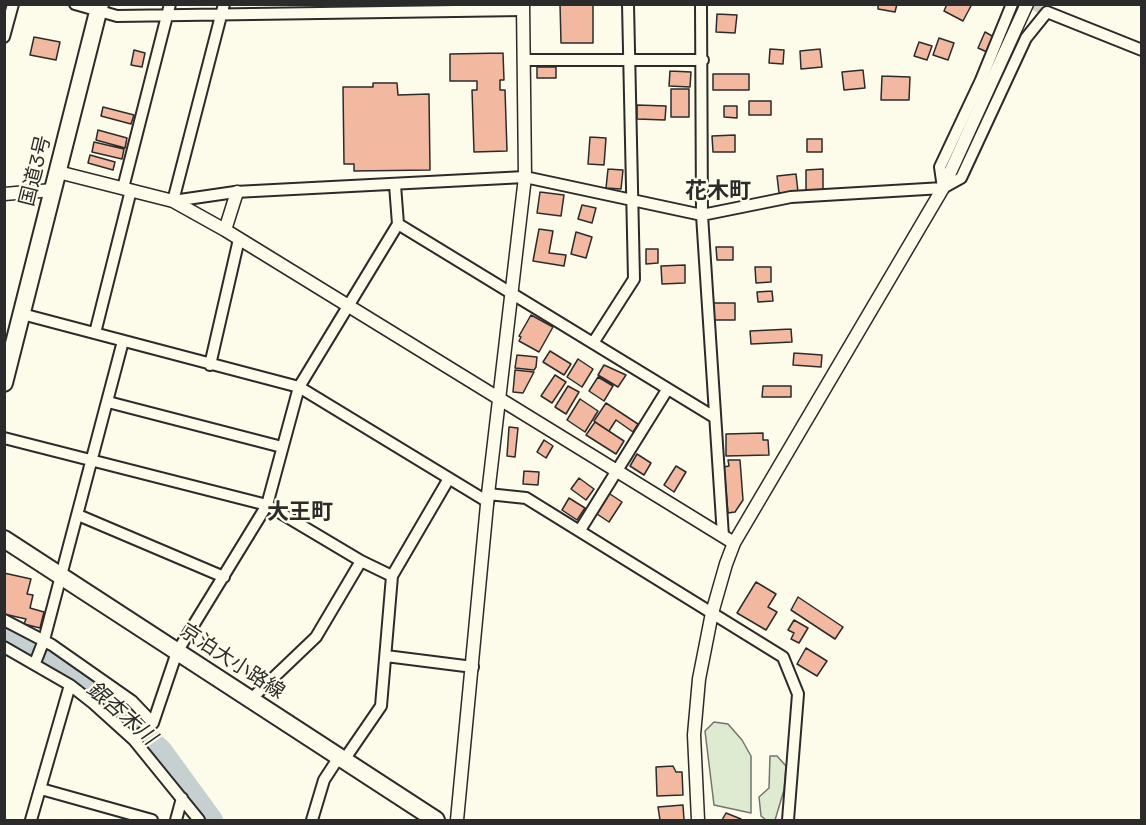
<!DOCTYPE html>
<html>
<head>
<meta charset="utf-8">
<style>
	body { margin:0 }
	#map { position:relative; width:1146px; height:825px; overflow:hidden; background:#fdfbea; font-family:"Space Grotesk",sans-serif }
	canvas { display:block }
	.frame { position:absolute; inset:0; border:6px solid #2b2b2b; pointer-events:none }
</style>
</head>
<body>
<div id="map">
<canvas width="1146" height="825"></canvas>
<div class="frame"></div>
</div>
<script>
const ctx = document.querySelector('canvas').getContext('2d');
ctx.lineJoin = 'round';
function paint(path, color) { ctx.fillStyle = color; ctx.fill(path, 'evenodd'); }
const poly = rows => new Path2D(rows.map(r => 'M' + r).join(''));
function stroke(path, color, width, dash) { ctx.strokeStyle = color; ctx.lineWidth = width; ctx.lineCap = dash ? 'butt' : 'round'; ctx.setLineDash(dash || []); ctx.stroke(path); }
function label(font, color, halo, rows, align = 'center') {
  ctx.font = font + ' "Space Grotesk","Noto Sans JP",sans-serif'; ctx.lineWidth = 4.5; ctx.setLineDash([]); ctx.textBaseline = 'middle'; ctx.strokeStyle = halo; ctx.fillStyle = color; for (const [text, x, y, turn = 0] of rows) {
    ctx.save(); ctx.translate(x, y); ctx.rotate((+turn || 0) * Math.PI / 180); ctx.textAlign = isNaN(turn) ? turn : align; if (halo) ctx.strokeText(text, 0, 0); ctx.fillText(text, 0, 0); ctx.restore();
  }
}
const green = poly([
	[714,722,728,724,742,740,751,756,751,813,714,805,705,731,714,722],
	[770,756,777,756,786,766,784,790,775,820,766,820,761,816,759,797,769,788,770,756]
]);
const river = poly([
	[4,635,24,642,109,699,162,750,213,820]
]);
const building = poly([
	[560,4,593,4,593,43,561,43,560,4],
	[878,4,897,4,895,12,878,9,878,4],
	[947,4,972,4,963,21,944,11,947,4],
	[717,14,737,15,735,33,716,32,717,14],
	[985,32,994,37,987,52,978,48,985,32],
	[34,37,60,42,56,60,30,55,34,37],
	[939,38,954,43,948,60,933,55,939,38],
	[919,42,932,46,927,60,914,56,919,42],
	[770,49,784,50,783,64,769,63,770,49],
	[820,49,822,67,801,69,800,51,820,49],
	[134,50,145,53,142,67,131,65,134,50],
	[503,53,504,80,500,80,500,90,505,90,507,151,474,152,472,90,477,90,477,81,450,81,450,54,503,53],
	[537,67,556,67,556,78,537,78,537,67],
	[863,70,865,88,844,90,842,72,863,70],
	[670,71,691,72,690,87,669,86,670,71],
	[713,74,749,74,749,90,713,90,713,74],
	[882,76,910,77,909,100,881,100,882,76],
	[373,83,397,83,398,95,429,94,430,170,354,171,354,164,344,164,343,87,373,87,373,83],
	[671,89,689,89,689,117,671,117,671,89],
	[749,101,771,101,771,115,749,115,749,101],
	[637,105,666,106,665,120,637,119,637,105],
	[724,106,737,106,737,118,724,117,724,106],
	[103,107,134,115,131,124,101,116,103,107],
	[98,130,127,138,125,148,96,140,98,130],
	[735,135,735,152,713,152,712,136,735,135],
	[590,137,606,138,604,165,588,164,590,137],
	[807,139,822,139,822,152,807,152,807,139],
	[94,142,124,149,122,159,92,152,94,142],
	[90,155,115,162,113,170,88,163,90,155],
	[608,169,623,170,621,189,606,188,608,169],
	[823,169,823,190,806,190,806,170,823,169],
	[796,174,798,192,779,193,777,176,796,174],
	[540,192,564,195,561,216,537,213,540,192],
	[582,205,596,208,592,223,578,219,582,205],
	[539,229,553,231,549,253,566,255,564,266,533,261,539,229],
	[576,232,592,237,586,258,571,254,576,232],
	[716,247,733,247,733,260,717,260,716,247],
	[646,249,658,249,658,263,646,264,646,249],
	[685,265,685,283,662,284,661,266,685,265],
	[755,267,771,267,771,282,756,283,755,267],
	[772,291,773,301,758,302,757,292,772,291],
	[712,303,735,303,735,320,712,320,712,303],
	[531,315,553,327,539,352,519,341,521,337,519,336,531,315],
	[791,329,792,342,751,344,750,331,791,329],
	[550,351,571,364,564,375,543,362,550,351],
	[794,353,822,355,821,367,793,365,794,353],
	[517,355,537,357,536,367,534,370,515,368,517,355],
	[578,359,593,369,582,387,567,377,578,359],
	[604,365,626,375,618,387,598,375,604,365],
	[515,370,534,372,523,393,513,392,515,370],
	[555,375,566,382,552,403,541,396,555,375],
	[598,377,613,386,604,401,589,391,598,377],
	[568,386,579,392,566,414,555,407,568,386],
	[763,386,791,386,791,397,762,397,763,386],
	[580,399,598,411,585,432,567,420,580,399],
	[606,403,638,424,633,432,616,420,609,431,594,421,606,403],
	[595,422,624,441,616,454,586,435,595,422],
	[509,427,518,428,515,457,507,456,509,427],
	[763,433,763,440,768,440,769,455,726,456,726,434,763,433],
	[544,440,553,446,546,458,537,452,544,440],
	[637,454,651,463,644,475,630,466,637,454],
	[728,460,740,460,743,500,735,512,728,513,724,467,729,466,728,460],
	[676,466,686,472,674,492,664,485,676,466],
	[524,471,539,472,538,485,523,484,524,471],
	[579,478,594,489,586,500,571,489,579,478],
	[607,492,622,502,609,522,594,512,607,492],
	[569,498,585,508,577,520,562,510,569,498],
	[4,573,31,579,27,594,33,595,30,608,44,612,40,628,24,624,26,619,4,614,4,573],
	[756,582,776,594,768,607,777,612,766,630,737,613,756,582],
	[798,597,843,627,835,639,791,610,798,597],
	[794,620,808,628,799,643,791,639,794,633,788,630,794,620],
	[806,648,827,661,817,676,797,664,806,648],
	[673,766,676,772,682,772,683,795,657,796,656,767,673,766],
	[683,805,684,820,660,820,658,807,683,805],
	[726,813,741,819,741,820,722,820,726,813]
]);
const minorTunnel = poly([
	[1032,4,1047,12]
]);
const minor = poly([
	[75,4,117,16,523,10],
	[224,4,173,201,235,192,525,177,702,215,791,197,943,188,961,178,1026,38,1047,12,1142,50],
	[701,4,702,215,723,536],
	[4,37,13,4],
	[524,60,703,60],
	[123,188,170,4],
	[943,188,940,167,981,80,1012,4],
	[398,224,714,417],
	[22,314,299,387,488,502],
	[95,333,131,190],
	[593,343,634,279,628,4],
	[210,365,239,239],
	[108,402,282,447],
	[4,438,267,505,361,561,392,576],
	[488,494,526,498,783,657,798,694,788,820],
	[78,515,224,577],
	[580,530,667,390],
	[4,620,52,645,132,701,153,723],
	[4,647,70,685,93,703,134,740,199,820],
	[386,656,473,667],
	[35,663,44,640,123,341],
	[250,700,316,637,361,561],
	[134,740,153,723,177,652,267,505,299,387,398,224,395,185],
	[344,760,381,706,392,576,448,480],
	[41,789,152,820],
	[31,820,70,685],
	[176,820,182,798],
	[312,820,324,780,339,757]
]);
const tertiary = poly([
	[58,172,173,201,225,230,734,543],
	[4,194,53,190],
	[225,230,237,192],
	[457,820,488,494,525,177,523,4],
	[698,820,694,735,699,679,712,613,726,564,734,543,943,188,1027,4]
]);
const primary = poly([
	[4,539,436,820]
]);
const trunk = poly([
	[4,383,100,4]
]);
const streetNames = [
	["国道3号",36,171,-76],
	["京泊大小路線",232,662,33]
];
const waterNames = [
	["銀杏木川",121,714,41]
];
const quarterNames = [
	["花木町",718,192],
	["大王町",300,513]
];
paint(green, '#deebd1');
stroke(green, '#74746e', 1.5);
stroke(river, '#c7d0d0', 20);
paint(building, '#f2b8a0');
stroke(building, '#2b2b2b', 1.5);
stroke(minorTunnel, '#d3d1c4', 10, [10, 5]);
stroke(minor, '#2b2b2b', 14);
stroke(tertiary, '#2b2b2b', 15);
stroke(primary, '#2b2b2b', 20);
stroke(trunk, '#2b2b2b', 20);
stroke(minor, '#fdfbea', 10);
stroke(tertiary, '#fdfbea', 12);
stroke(primary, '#fdfbea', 16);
stroke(trunk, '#fdfbea', 16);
label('20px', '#2b2b2b', '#fdfbea', streetNames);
label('italic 21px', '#2b2b2b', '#fdfbea', waterNames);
label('bold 22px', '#2b2b2b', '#fdfbea', quarterNames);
</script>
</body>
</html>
